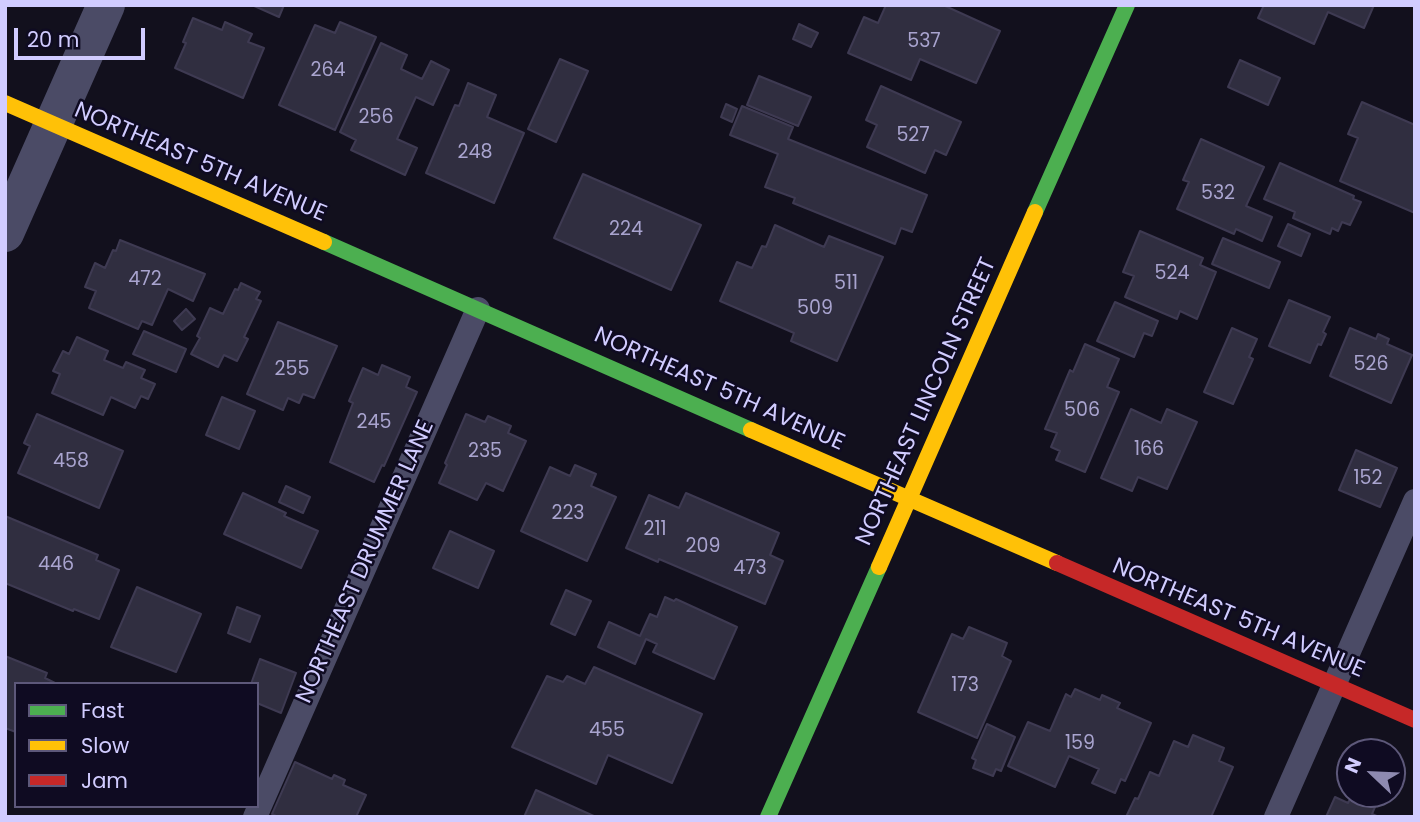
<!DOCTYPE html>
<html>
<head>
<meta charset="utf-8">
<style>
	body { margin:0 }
	#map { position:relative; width:1420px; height:822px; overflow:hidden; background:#12101d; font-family:Poppins,sans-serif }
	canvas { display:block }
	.frame { position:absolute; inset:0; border:7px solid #d1ccff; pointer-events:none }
	.legend { position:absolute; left:14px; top:682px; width:245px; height:126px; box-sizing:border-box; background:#0f0b22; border:2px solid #5d587a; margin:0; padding:9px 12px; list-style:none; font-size:21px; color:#d1ccff }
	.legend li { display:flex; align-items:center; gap:14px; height:35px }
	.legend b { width:35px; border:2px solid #5d587a }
	.north { position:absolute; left:1336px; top:738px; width:70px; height:70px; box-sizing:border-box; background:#0f0b22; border:2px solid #5d587a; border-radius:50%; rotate:293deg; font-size:19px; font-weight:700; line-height:28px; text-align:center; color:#d1ccff }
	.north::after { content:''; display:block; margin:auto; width:24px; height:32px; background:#8e8ab0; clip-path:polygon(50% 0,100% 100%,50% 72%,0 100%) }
	.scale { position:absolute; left:14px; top:28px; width:131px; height:32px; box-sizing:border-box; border:4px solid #d1ccff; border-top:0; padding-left:9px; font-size:21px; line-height:24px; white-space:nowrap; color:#d1ccff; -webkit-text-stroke:5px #0f0b22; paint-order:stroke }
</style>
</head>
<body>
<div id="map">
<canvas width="1420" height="822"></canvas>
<div class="frame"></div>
<ul class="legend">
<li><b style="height:9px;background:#4caf50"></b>Fast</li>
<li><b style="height:9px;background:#ffc107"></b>Slow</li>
<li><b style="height:9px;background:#c62828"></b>Jam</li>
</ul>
<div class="north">N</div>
<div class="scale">20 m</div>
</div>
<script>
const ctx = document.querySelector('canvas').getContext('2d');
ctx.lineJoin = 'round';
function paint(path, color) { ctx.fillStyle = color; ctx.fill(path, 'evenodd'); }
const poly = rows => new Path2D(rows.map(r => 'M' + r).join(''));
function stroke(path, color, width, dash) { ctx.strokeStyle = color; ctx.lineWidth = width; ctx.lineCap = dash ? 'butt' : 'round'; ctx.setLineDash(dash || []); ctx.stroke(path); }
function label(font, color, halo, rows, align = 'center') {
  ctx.font = font + ' Poppins,sans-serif'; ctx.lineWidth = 5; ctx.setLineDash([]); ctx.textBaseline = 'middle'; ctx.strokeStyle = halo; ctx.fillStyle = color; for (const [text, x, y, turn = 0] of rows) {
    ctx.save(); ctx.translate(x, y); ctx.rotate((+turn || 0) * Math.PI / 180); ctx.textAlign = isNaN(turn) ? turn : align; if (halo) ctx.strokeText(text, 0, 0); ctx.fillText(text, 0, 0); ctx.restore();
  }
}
const building = poly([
	[252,5,284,5,279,17,252,5],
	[886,5,943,5,1000,31,976,83,920,59,911,80,848,53,864,17,878,23,886,5],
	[1264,5,1374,5,1364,28,1328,12,1314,44,1258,18,1264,5],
	[193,18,222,30,225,22,252,34,248,42,264,48,243,98,175,68,186,43,183,42,193,18],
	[340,22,376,37,335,130,279,105,315,25,335,33,340,22],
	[799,24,818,33,811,47,793,39,799,24],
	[381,43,407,55,401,69,422,79,431,61,449,70,433,105,416,97,397,139,417,148,405,175,351,150,356,140,340,132,381,43],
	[560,59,588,71,556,142,528,129,560,59],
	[1240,60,1280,78,1268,105,1228,87,1240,60],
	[759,76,811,97,798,126,747,105,759,76],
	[468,83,496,95,487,117,524,133,494,203,426,173,455,105,459,106,468,83],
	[881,86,961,122,946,155,935,150,925,173,867,147,877,125,866,120,881,86],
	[1362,102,1415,125,1415,213,1340,181,1358,138,1348,134,1362,102],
	[726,104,737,109,732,122,721,117,726,104],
	[742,106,793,127,788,139,927,195,912,232,901,228,895,244,793,203,795,198,765,187,778,154,730,135,742,106],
	[1201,139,1264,167,1246,206,1272,217,1262,241,1236,229,1234,234,1177,209,1189,182,1183,180,1201,139],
	[1280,163,1354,196,1353,199,1361,202,1350,225,1342,222,1338,231,1332,228,1330,234,1293,218,1295,212,1264,199,1280,163],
	[583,174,701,225,671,290,554,238,583,174],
	[1288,224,1310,234,1301,256,1278,246,1288,224],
	[775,225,824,247,829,236,883,257,837,361,791,341,794,333,720,301,737,262,752,268,762,246,766,247,775,225],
	[1140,231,1203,258,1200,265,1216,272,1197,319,1180,311,1177,319,1125,297,1134,276,1123,272,1140,231],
	[1223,238,1280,262,1269,288,1212,264,1223,238],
	[120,240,205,274,193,301,168,289,152,325,142,321,138,329,89,308,96,291,85,287,95,263,105,268,113,250,116,251,120,240],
	[241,283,260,292,256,299,261,301,244,337,248,339,237,361,224,355,218,367,191,354,200,338,197,336,210,308,223,314,235,289,238,290,241,283],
	[1289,300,1330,317,1323,332,1326,334,1321,345,1318,344,1310,363,1269,346,1289,300],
	[1115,302,1158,321,1152,336,1144,333,1134,357,1097,341,1115,302],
	[186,309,195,319,182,330,174,321,186,309],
	[278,322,337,346,314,398,303,394,299,403,288,398,283,410,247,394,278,322],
	[1232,328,1257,339,1249,357,1253,359,1233,404,1204,392,1232,328],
	[1350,328,1376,339,1378,334,1389,339,1387,344,1412,355,1391,403,1330,376,1350,328],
	[144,331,186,349,176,372,133,354,144,331],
	[77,337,108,351,104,360,123,368,126,362,145,370,141,378,155,384,148,399,141,396,135,408,111,397,103,415,52,393,60,374,53,371,63,351,69,354,77,337],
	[1085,344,1119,359,1107,387,1119,392,1085,472,1056,460,1060,451,1051,447,1057,433,1045,429,1070,370,1073,372,1085,344],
	[382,365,410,377,406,387,417,392,384,466,382,465,374,482,330,462,353,403,349,401,363,368,378,375,382,365],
	[222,397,255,411,239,449,206,435,222,397],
	[1131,409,1161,423,1167,409,1197,422,1167,489,1138,477,1132,491,1101,478,1131,409],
	[37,414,123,451,99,508,18,473,30,446,24,443,37,414],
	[466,414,485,422,488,416,511,426,508,433,526,441,503,491,486,483,477,500,439,483,447,465,445,463,466,414],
	[1356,450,1397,468,1380,507,1339,490,1356,450],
	[575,465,596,474,591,486,616,497,587,561,521,531,550,467,570,476,575,465],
	[286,486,310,497,303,513,279,502,286,486],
	[243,493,286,513,284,516,318,531,301,568,224,534,243,493],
	[686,493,779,533,770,555,783,561,765,604,659,559,658,562,626,548,649,495,679,508,686,493],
	[5,516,98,555,96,560,119,570,99,619,74,609,73,611,5,583,5,516],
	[450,531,494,551,478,588,433,568,450,531],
	[137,587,201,614,176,672,111,647,137,587],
	[566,590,591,601,575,635,551,624,566,590],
	[665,597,674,601,676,599,737,627,714,679,653,652,657,644,646,639,635,664,598,647,609,622,640,636,650,614,657,617,665,597],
	[237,607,260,616,250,642,228,633,237,607],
	[969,627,1007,643,1002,656,1011,661,977,738,918,712,952,634,963,639,969,627],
	[5,656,47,673,45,678,57,684,16,684,16,732,5,728,5,656],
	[260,659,296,673,281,713,257,703,257,684,251,684,260,659],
	[594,667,702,714,672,783,608,755,596,784,512,747,547,676,563,682,567,676,585,684,594,667],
	[1075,689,1100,700,1102,695,1120,703,1117,708,1151,723,1125,781,1121,779,1115,793,1092,783,1099,769,1069,756,1055,787,1008,766,1028,722,1050,731,1066,694,1071,697,1075,689],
	[987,724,1015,737,1001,771,996,769,993,776,973,768,976,760,972,758,987,724],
	[1193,735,1224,748,1219,761,1233,767,1211,817,1126,817,1135,798,1138,799,1150,772,1159,776,1174,741,1188,747,1193,735],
	[295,762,332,779,334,775,345,780,343,785,366,795,356,817,278,817,272,814,295,762],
	[536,790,596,817,524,817,536,790],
	[1335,797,1348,803,1351,797,1375,807,1372,814,1379,817,1326,817,1335,797]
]);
const lane = poly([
	[255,817,478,309],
	[1276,817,1415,501]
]);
const street = poly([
	[5,233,106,5]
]);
const fast = poly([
	[1035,212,1127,5],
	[324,242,751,430],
	[768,817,879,567]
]);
const slow = poly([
	[5,103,324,242],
	[751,430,1057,563],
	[879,567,1035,212]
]);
const jam = poly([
	[1057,563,1415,720]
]);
const numberNames = [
	["537",924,42],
	["264",328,71],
	["256",376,118],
	["527",913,136],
	["248",475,153],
	["532",1218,194],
	["224",626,230],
	["524",1172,274],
	["472",145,280],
	["511",846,284],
	["509",815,309],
	["526",1371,365],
	["255",292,370],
	["506",1082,411],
	["245",374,423],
	["166",1149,450],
	["235",485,452],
	["458",71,462],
	["152",1368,479],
	["223",568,514],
	["211",655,530],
	["209",703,547],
	["446",56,565],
	["473",750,569],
	["173",965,686],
	["455",607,731],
	["159",1080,744]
];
const streetNames = [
	["NORTHEAST 5TH AVENUE",200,163,23],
	["NORTHEAST 5TH AVENUE",719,390,24],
	["NORTHEAST LINCOLN STREET",927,402,-66],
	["NORTHEAST DRUMMER LANE",366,562,-66],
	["NORTHEAST 5TH AVENUE",1238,619,23]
];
paint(building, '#302e40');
stroke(building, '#3e3a52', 2);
stroke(lane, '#4b4b66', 24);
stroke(street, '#4b4b66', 38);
stroke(fast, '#4caf50', 16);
stroke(slow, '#ffc107', 16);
stroke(jam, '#c62828', 16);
label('19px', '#a9a4cf', null, numberNames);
label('23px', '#d1ccff', '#0f0b22', streetNames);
</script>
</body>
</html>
